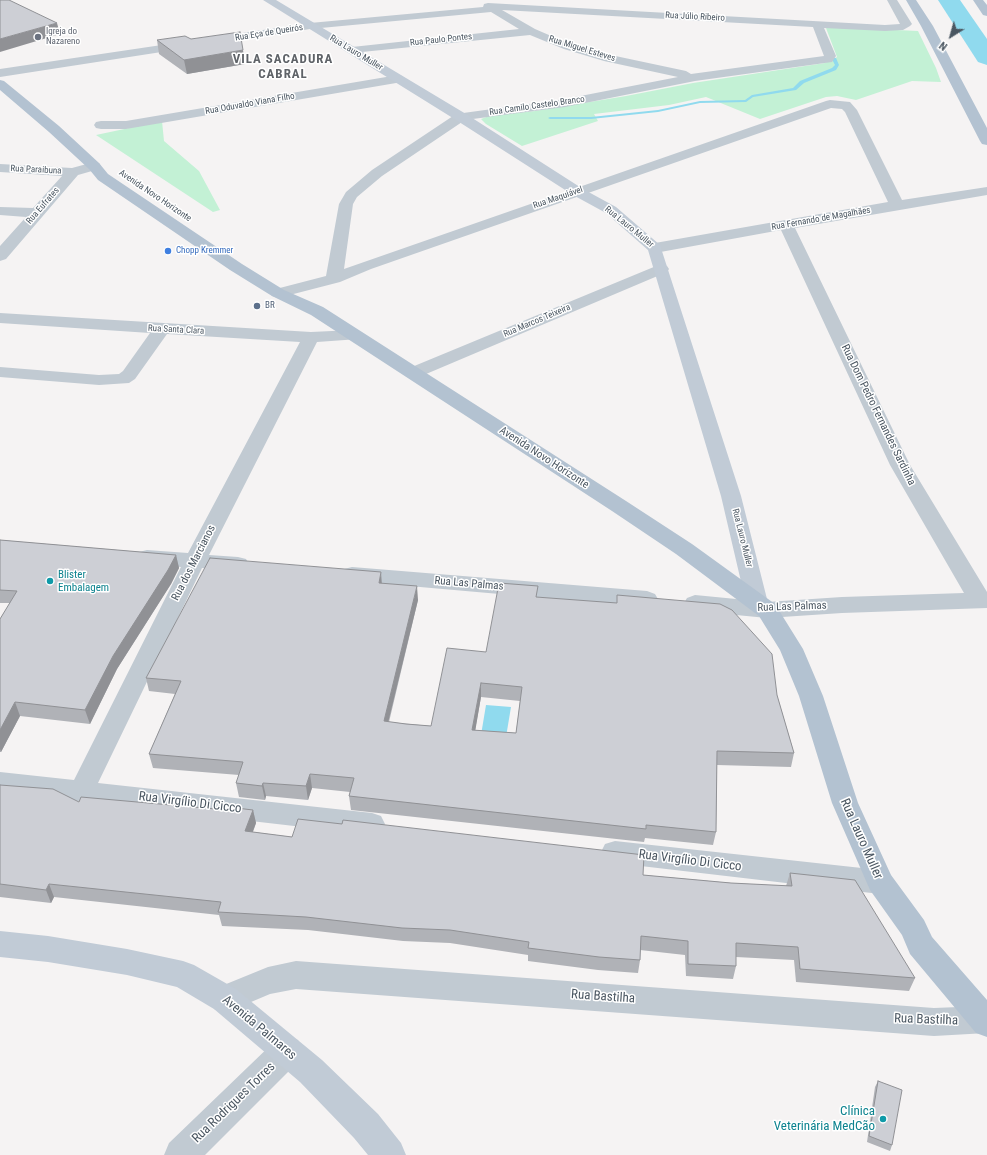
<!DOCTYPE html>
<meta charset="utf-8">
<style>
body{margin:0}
#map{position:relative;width:987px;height:1155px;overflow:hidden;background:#f5f3f3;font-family:"Roboto Condensed",sans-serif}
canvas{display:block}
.north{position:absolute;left:931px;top:16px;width:40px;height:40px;-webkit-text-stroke:3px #fff;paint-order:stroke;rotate:217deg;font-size:11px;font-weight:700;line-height:16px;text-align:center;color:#4a5661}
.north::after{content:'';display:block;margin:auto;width:14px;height:18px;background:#4a5661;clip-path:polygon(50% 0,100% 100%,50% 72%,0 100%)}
</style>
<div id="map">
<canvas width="987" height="1155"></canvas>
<div class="north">N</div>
</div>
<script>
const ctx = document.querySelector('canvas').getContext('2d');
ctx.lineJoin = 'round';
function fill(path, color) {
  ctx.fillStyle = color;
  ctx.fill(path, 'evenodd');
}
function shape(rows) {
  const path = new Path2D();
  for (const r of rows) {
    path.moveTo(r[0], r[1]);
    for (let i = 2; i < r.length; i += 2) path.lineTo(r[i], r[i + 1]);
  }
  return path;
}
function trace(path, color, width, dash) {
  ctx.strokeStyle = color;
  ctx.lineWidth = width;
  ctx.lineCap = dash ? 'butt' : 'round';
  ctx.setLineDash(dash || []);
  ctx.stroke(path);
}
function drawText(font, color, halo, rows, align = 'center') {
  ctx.font = font + ' "Roboto Condensed",sans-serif';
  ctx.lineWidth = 3;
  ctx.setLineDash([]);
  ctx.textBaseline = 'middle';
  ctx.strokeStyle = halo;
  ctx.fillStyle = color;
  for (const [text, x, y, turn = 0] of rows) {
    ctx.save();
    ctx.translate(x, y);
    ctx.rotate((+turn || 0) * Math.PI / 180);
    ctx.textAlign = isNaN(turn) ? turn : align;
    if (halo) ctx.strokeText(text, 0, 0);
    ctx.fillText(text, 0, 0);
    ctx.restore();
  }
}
const green = shape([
 [832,27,918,31,936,68,941,82,912,81,856,100,837,96,826,97,760,119,706,97,669,105,594,114,598,121,522,146,486,124,481,119,489,116,535,111,626,96,693,83,825,63,837,57,826,28],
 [162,121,164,141,199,171,220,210,213,212,96,135]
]);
const water = shape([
 [486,705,511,707,505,743,480,741]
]);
const stream = shape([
 [834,58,836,58,839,65,836,70,804,83,796,90,753,97,746,102,700,103,658,112,591,119,550,119,548,118,550,117,591,117,658,110,700,101,745,100,752,95,793,88,800,81,832,68,835,65,832,59,834,58]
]);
const river = shape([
 [938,0,960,0,987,39,987,65,978,62,938,0]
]);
const street = shape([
 [887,0,897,0,912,24,910,26,903,30,885,31,824,28,836,56,832,62,695,81,565,107,465,120,382,176,357,197,353,204,344,269,826,101,830,100,850,102,857,110,902,200,987,187,987,195,795,228,910,465,987,592,987,608,842,613,767,618,695,611,687,608,684,603,687,598,695,595,767,602,842,597,964,593,890,465,781,230,655,253,650,251,647,248,650,245,655,243,888,202,845,112,842,109,831,108,371,269,340,282,278,298,272,296,270,293,272,290,326,276,339,204,346,192,372,170,456,114,565,99,678,77,604,61,564,49,530,35,352,53,348,52,346,50,348,48,352,47,519,29,491,12,310,29,0,77,0,69,310,23,483,7,484,4,488,3,885,25,900,24,887,0],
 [502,10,813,27,824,56,691,74,686,71,606,54,572,45,535,29,502,10],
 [398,75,402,76,404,79,402,82,126,129,101,129,96,128,94,125,96,122,101,121,126,121,398,75],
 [94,162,99,163,101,166,99,169,78,175,6,259,0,261,0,246,26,217,0,215,0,207,33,208,62,176,0,172,0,164,72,168,94,162],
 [661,264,667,266,669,269,667,272,419,377,413,378,407,377,404,373,407,369,661,264],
 [0,313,311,332,353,330,359,331,362,335,359,339,317,342,209,555,238,557,246,559,249,564,246,569,238,571,202,568,98,783,372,813,381,816,385,824,381,832,372,835,0,792,0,772,74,780,181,567,147,564,139,562,136,557,139,552,147,550,188,553,300,342,167,334,135,379,129,383,99,385,0,377,0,367,99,375,119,374,123,371,150,333,0,323,0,313],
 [352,567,647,591,655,594,658,599,655,604,647,607,352,581,344,579,341,574,344,569,352,567],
 [615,841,880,870,890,874,894,882,890,890,880,894,615,863,605,860,601,852,605,844,615,841],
 [296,961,934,1008,984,1006,987,1007,987,1033,934,1036,296,989,270,994,225,1013,214,1009,210,999,214,989,268,967,296,961],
 [287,1036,298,1040,303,1051,298,1062,205,1155,164,1155,169,1143,276,1040,287,1036]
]);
const secondary = shape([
 [263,0,276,0,466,114,583,189,616,207,660,245,741,496,768,603,765,608,757,611,749,608,746,603,721,496,648,250,606,213,573,195,456,120,263,0],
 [0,931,48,936,127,949,183,961,194,965,236,989,322,1060,378,1114,401,1143,406,1155,368,1155,354,1138,300,1082,214,1009,177,987,127,975,48,962,0,957,0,931]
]);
const primary = shape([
 [906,0,916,0,933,26,987,128,987,145,982,144,980,141,921,26,906,0],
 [973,0,983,0,987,5,987,16,983,15,973,0],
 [0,80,4,81,59,126,99,163,108,174,242,264,284,290,323,307,626,501,692,544,775,604,803,649,823,696,858,803,891,875,924,920,932,937,987,1000,987,1037,976,1033,910,954,902,935,870,890,832,803,799,696,780,650,759,616,676,554,612,511,311,315,272,296,230,270,98,180,89,169,49,132,0,90,0,80]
]);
const wall = shape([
 [191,39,245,64,187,74,159,54,157,40],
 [0,540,176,555,179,568,171,584,117,669,90,724,20,716,1,752,0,752,0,619,10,603,0,603],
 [382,583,418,600,389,722,431,726,486,652,538,597,777,695,794,753,791,767,717,765,716,832,713,845,645,838,644,842,351,810,349,796,350,792,312,788,308,800,266,796,265,800,239,797,236,783,239,775,153,768,149,754,175,694,149,691,146,678],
 [481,697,520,701,516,733,475,730],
 [0,785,79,802,227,810,253,810,256,823,253,832,292,837,643,875,731,883,786,886,790,873,915,978,909,991,796,982,794,960,736,957,736,966,733,979,686,976,685,955,640,950,640,960,638,973,598,970,528,961,528,955,450,943,403,941,308,930,222,926,219,915,54,897,51,903,0,897],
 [878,1081,892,1145,890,1151,867,1142,875,1087]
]);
const shadedWall = shape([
 [57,23,60,34,0,52,0,39],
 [243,50,245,64,187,74,184,60],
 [176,555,179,568,171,584,117,669,90,724,85,710,113,656],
 [381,572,382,586,379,583],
 [417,586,418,600,385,735,384,721],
 [481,683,481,697,473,744,472,730],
 [15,702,20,716,1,752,0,749,0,730],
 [310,774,312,788,308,800,306,786],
 [263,783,266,796,265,800,262,786],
 [253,810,256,823,248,844,245,831],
 [49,884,54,897,51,903,46,890]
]);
const building = shape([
 [0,0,9,0,57,23,0,39,0,0],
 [240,32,243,50,184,60,157,40,185,36,191,39,240,32],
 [0,540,176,555,168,570,113,656,85,710,15,702,0,730,0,619,17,591,0,590,0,540],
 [210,558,381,572,379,583,417,586,384,721,406,724,431,726,447,648,486,652,499,583,538,586,536,597,617,603,617,595,720,604,732,610,772,654,777,695,794,753,717,751,716,832,646,825,646,829,349,796,354,778,310,774,306,786,263,783,262,786,236,783,243,762,149,754,181,681,146,678,210,558],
 [481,683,522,687,516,733,472,730,481,683],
 [0,785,53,789,79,802,81,797,227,810,228,807,253,810,245,831,292,837,298,819,342,824,343,820,644,855,643,875,731,883,792,886,790,873,855,880,915,978,800,969,798,947,736,943,736,966,688,964,688,941,641,936,640,960,599,957,528,948,529,942,450,930,402,928,306,917,218,912,221,902,49,884,46,890,0,884,0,785],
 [878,1081,902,1090,892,1145,869,1136,878,1081]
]);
const markers = [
 [38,37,4,"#6b7280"],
 [168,251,4,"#3f7fe0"],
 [257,306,4,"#5c6f8a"],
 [50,581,4,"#0f9aa8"],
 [883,1119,4,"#0f9aa8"]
];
const farStreetnames = [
 ["Rua Júlio Ribeiro",695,17,3],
 ["Rua Eça de Queirós",269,33,-9],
 ["Rua Paulo Pontes",441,40,-6],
 ["Rua Miguel Esteves",582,49,17],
 ["Rua Lauro Muller",356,53,31],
 ["Rua Oduvaldo Viana Filho",250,104,-10],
 ["Rua Camilo Castelo Branco",537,106,-8],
 ["Rua Paraibuna",36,170,3],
 ["Avenida Novo Horizonte",155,196,34],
 ["Rua Maquiável",558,198,-19],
 ["Rua Eufrates",43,206,-49],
 ["Rua Fernando de Magalhães",821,219,-10],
 ["Rua Lauro Muller",629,227,39],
 ["Rua Marcos Teixeira",537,321,-23],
 ["Rua Santa Clara",176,330,3],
 ["Rua Lauro Muller",742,538,76]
];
const farWorshipnames = [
 ["Igreja do",46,32],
 ["Nazareno",46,42]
];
const farShopnames = [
 ["Chopp Kremmer",176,251]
];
const farServicenames = [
 ["BR",265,306]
];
const streetNames = [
 ["Rua Dom Pedro Fernandes Sardinha",878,415,64],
 ["Avenida Novo Horizonte",544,458,33],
 ["Rua dos Marcianos",194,563,-63],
 ["Rua Las Palmas",469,584,5],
 ["Rua Las Palmas",792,607,-2]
];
const cultureNames = [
 ["Blister",58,575],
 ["Embalagem",58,588]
];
const farDistrictnames = [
 ["VILA SACADURA",283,60],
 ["CABRAL",283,75]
];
const nearStreetnames = [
 ["Rua Virgílio Di Cicco",190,803,7],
 ["Rua Lauro Muller",861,839,66],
 ["Rua Virgílio Di Cicco",690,861,7],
 ["Rua Bastilha",603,997,4],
 ["Rua Bastilha",926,1020,2],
 ["Avenida Palmares",259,1028,40],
 ["Rua Rodrigues Torres",234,1103,-44]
];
const nearCulturenames = [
 ["Clínica",875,1112],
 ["Veterinária MedCão",875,1127]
];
fill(green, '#c3f1d5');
fill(water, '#90daee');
fill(stream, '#90daee');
fill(river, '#90daee');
fill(street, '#c1cad2');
fill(secondary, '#c1cbd6');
fill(primary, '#b3c2d1');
fill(wall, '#b0b2b7');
fill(shadedWall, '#909195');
fill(building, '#cdcfd5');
trace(building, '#909195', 1);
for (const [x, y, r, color] of markers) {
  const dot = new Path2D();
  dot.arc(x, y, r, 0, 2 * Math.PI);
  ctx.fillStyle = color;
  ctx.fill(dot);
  trace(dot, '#fff', 1.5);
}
drawText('9px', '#4a5661', '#fff', farStreetnames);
drawText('9px', '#5b616d', '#fff', farWorshipnames, 'left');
drawText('9px', '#366cbe', '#fff', farShopnames, 'left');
drawText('9px', '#4e5e75', '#fff', farServicenames, 'left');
drawText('11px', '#4a5661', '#fff', streetNames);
drawText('11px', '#0d838f', '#fff', cultureNames, 'left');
ctx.letterSpacing = '1px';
drawText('bold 13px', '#5f6368', '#fff', farDistrictnames);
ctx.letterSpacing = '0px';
drawText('13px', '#4a5661', '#fff', nearStreetnames);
drawText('13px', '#0d838f', '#fff', nearCulturenames, 'right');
</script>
